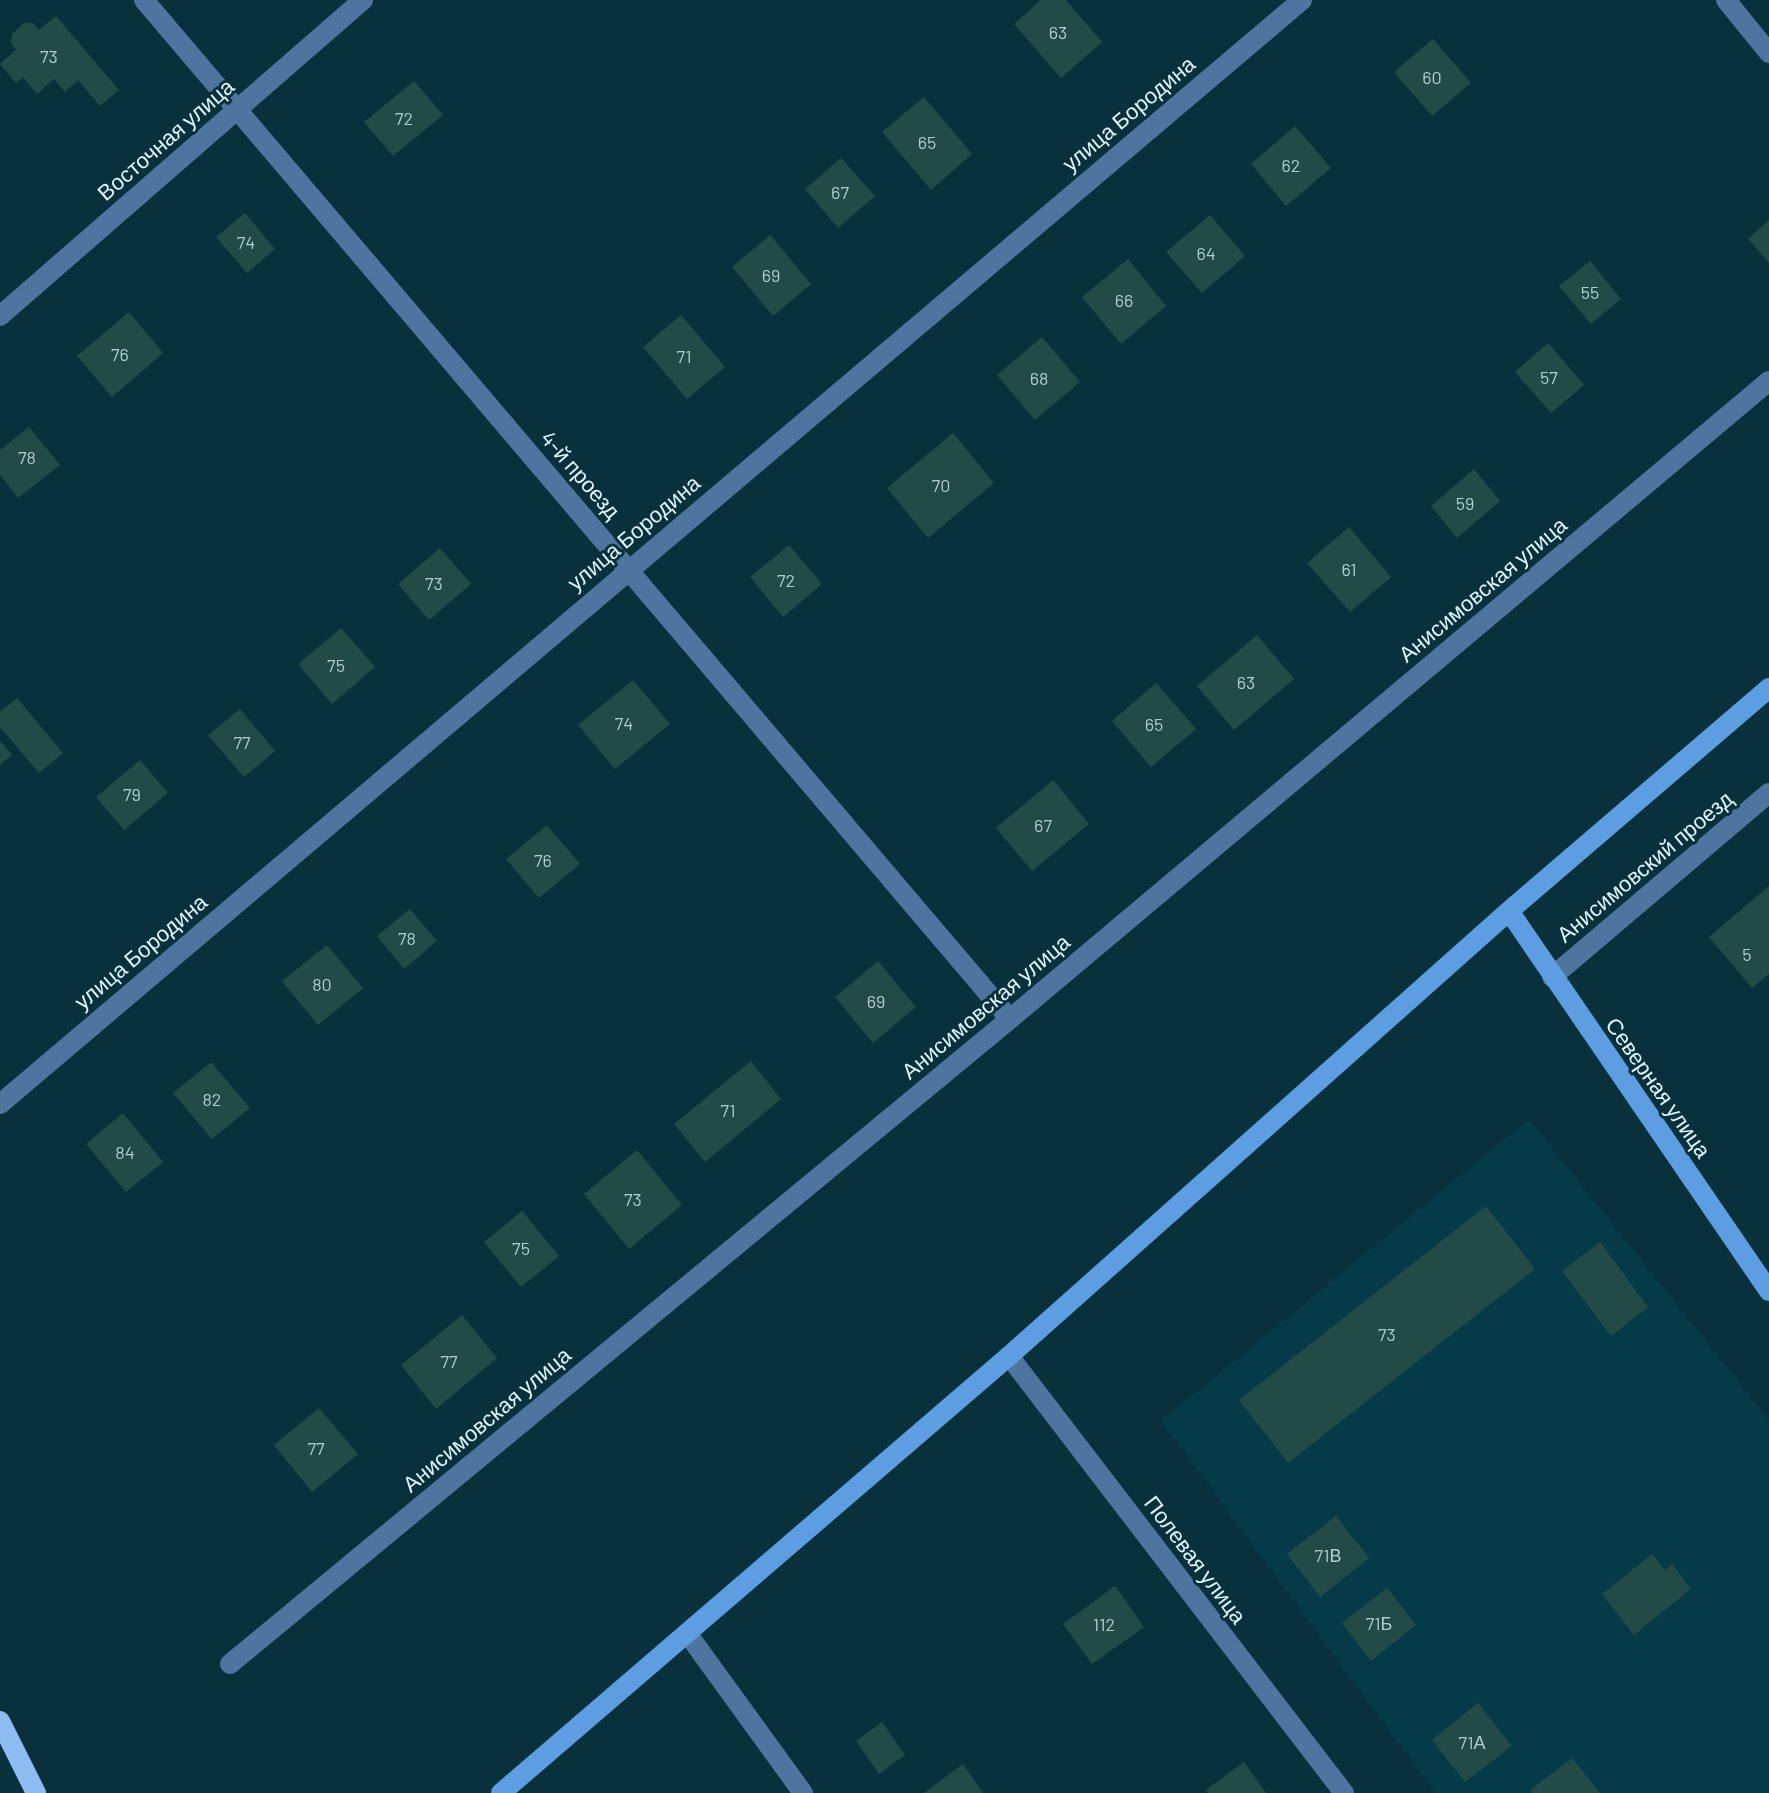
<!DOCTYPE html>
<meta charset="utf-8">
<style>
body{margin:0}
canvas{display:block;background:#09313c}
</style>
<canvas width="1769" height="1793"></canvas>
<script>
const ctx = document.querySelector('canvas').getContext('2d');
ctx.lineJoin = 'round';
function fill(path, color) {
  ctx.fillStyle = color;
  ctx.fill(path, 'evenodd');
}
function shape(rows) {
  const path = new Path2D();
  for (const r of rows) {
    path.moveTo(r[0], r[1]);
    for (let i = 2; i < r.length; i += 2) path.lineTo(r[i], r[i + 1]);
  }
  return path;
}
function trace(path, color, width, dash) {
  ctx.strokeStyle = color;
  ctx.lineWidth = width;
  ctx.lineCap = dash ? 'butt' : 'round';
  ctx.setLineDash(dash || []);
  ctx.stroke(path);
}
function drawText(font, color, halo, rows, align = 'center') {
  ctx.font = font + ' Barlow,sans-serif';
  ctx.lineWidth = 6;
  ctx.setLineDash([]);
  ctx.textBaseline = 'middle';
  ctx.strokeStyle = halo;
  ctx.fillStyle = color;
  for (const [text, x, y, turn = 0] of rows) {
    ctx.save();
    ctx.translate(x, y);
    ctx.rotate((+turn || 0) * Math.PI / 180);
    ctx.textAlign = isNaN(turn) ? turn : align;
    if (halo) ctx.strokeText(text, 0, 0);
    ctx.fillText(text, 0, 0);
    ctx.restore();
  }
}
const built = shape([
 [1529,1119,1769,1420,1769,1793,1435,1793,1161,1421]
]);
const building = shape([
 [1041,0,1066,0,1102,42,1061,78,1014,24],
 [56,16,119,90,100,106,78,80,65,92,54,79,37,94,23,77,16,83,0,64,16,50,11,43,12,34,24,23,33,23,39,30],
 [1433,39,1471,83,1432,116,1394,72],
 [414,81,443,115,393,156,364,122],
 [924,97,972,154,931,190,882,132],
 [1295,126,1331,168,1286,206,1251,164],
 [841,158,875,196,838,228,805,189],
 [245,213,275,249,247,273,216,237],
 [1210,215,1245,256,1202,293,1166,252],
 [1769,220,1769,263,1748,239],
 [770,235,811,284,773,316,732,267],
 [1128,259,1166,306,1121,344,1082,297],
 [1590,261,1621,299,1591,324,1559,286],
 [129,312,163,353,112,397,77,356],
 [681,315,725,367,687,399,643,347],
 [1042,337,1080,382,1035,420,997,375],
 [1548,343,1584,385,1551,413,1515,372],
 [29,427,60,465,18,498,0,475,0,450],
 [953,433,994,483,928,538,887,488],
 [1474,469,1500,501,1457,538,1431,506],
 [1349,527,1391,577,1350,612,1307,563],
 [789,545,822,584,783,617,750,577],
 [440,548,471,584,429,620,398,584],
 [341,628,375,667,332,704,298,664],
 [1257,635,1294,679,1234,730,1197,686],
 [633,680,670,724,615,769,578,725],
 [1156,683,1196,729,1151,767,1112,721],
 [17,698,63,753,39,773,0,727,0,712],
 [240,709,275,751,244,777,208,735],
 [0,741,12,755,0,765],
 [140,760,168,793,124,830,96,797],
 [1053,780,1089,824,1032,871,996,828],
 [547,825,580,864,539,898,506,859],
 [1769,886,1769,974,1752,988,1709,937],
 [410,909,437,941,404,969,377,936],
 [327,945,363,988,318,1025,282,981],
 [878,961,916,1007,873,1043,835,997],
 [751,1061,781,1099,705,1162,674,1124],
 [211,1062,250,1108,212,1139,173,1093],
 [123,1113,163,1162,126,1192,86,1144],
 [637,1150,682,1205,629,1249,584,1194],
 [1486,1206,1535,1269,1288,1463,1239,1400],
 [522,1211,559,1256,521,1287,484,1242],
 [1600,1242,1648,1307,1611,1336,1562,1271],
 [462,1315,497,1358,436,1409,401,1365],
 [319,1408,358,1454,312,1492,274,1445],
 [1336,1516,1369,1558,1320,1597,1287,1554],
 [1652,1554,1665,1570,1672,1564,1691,1589,1634,1635,1602,1594],
 [1115,1586,1144,1627,1092,1664,1063,1624],
 [1387,1588,1416,1625,1371,1661,1342,1623],
 [1478,1703,1512,1746,1465,1782,1432,1740],
 [882,1722,905,1755,879,1774,856,1741],
 [1572,1758,1600,1793,1532,1793,1530,1790],
 [1244,1762,1266,1793,1208,1793,1206,1790],
 [963,1764,983,1793,924,1793]
]);
const street = shape([
 [144,0,1010,1019],
 [1726,0,1769,53],
 [0,316,363,0],
 [1552,977,1769,793],
 [0,1104,1302,0],
 [1009,1356,1344,1793],
 [687,1633,803,1793],
 [230,1664,1010,1019,1769,381]
]);
const secondary = shape([
 [1509,911,1769,1291],
 [501,1793,1009,1356,1509,911,1769,688]
]);
const primary = shape([
 [0,1721,36,1793]
]);
const numberNames = [
 ["63",1058,33],
 ["73",49,57],
 ["60",1432,78],
 ["72",404,119],
 ["65",927,143],
 ["62",1291,166],
 ["67",840,193],
 ["74",246,243],
 ["64",1206,254],
 ["69",771,276],
 ["55",1590,293],
 ["66",1124,301],
 ["76",120,355],
 ["71",684,357],
 ["57",1549,378],
 ["68",1039,379],
 ["78",27,458],
 ["70",941,486],
 ["59",1465,504],
 ["61",1349,570],
 ["72",786,581],
 ["73",434,584],
 ["75",336,666],
 ["63",1246,683],
 ["74",624,724],
 ["65",1154,725],
 ["77",242,743],
 ["79",132,795],
 ["67",1043,826],
 ["76",543,861],
 ["78",407,939],
 ["5",1747,955],
 ["80",322,985],
 ["69",876,1002],
 ["82",212,1100],
 ["71",728,1111],
 ["84",125,1153],
 ["73",633,1200],
 ["75",521,1249],
 ["73",1387,1335],
 ["77",449,1362],
 ["77",316,1449],
 ["71В",1328,1556],
 ["71Б",1379,1624],
 ["112",1104,1625],
 ["71А",1472,1743]
];
const streetNames = [
 ["улица Бородина",1129,114,-40],
 ["Восточная улица",166,140,-41],
 ["4-й проезд",580,475,49],
 ["улица Бородина",634,533,-40],
 ["Анисимовская улица",1483,590,-40],
 ["Анисимовский проезд",1645,867,-40],
 ["улица Бородина",141,952,-40],
 ["Анисимовская улица",986,1007,-40],
 ["Северная улица",1658,1088,55],
 ["Анисимовская улица",487,1420,-40],
 ["Полевая улица",1195,1560,53]
];
fill(built, '#053b49');
fill(building, '#224b48');
trace(street, '#4d75a0', 20);
trace(secondary, '#5d9de2', 20);
trace(primary, '#8cbcf1', 20);
drawText('18px', '#b1cbcf', null, numberNames);
drawText('22px', '#e1f6fc', '#09313c', streetNames);
</script>
